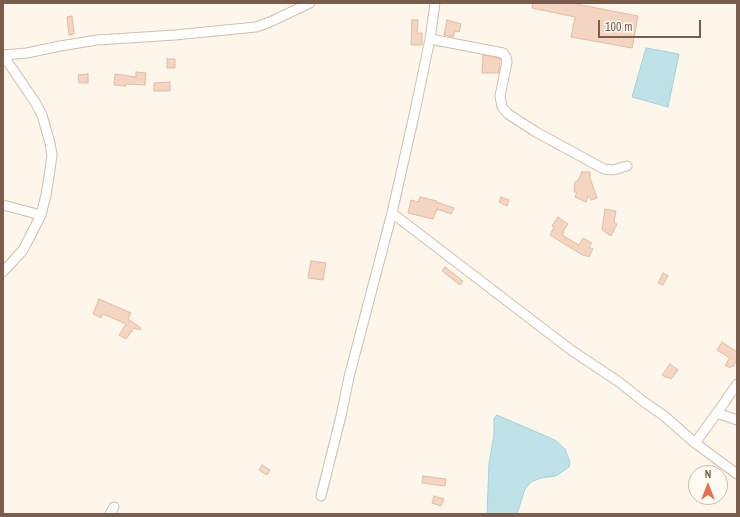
<!DOCTYPE html>
<style>
body{margin:0}
#map{position:relative;width:740px;height:517px;overflow:hidden;background:#fdf6eb;font-family:"Archivo Narrow",sans-serif}
canvas{display:block}
.frame{position:absolute;inset:0;border:4px solid #7a5c4c;pointer-events:none}
.north{position:absolute;left:688px;top:465px;width:40px;height:40px;box-sizing:border-box;background:#fffaf2;border:1px solid #cabbb0;border-radius:50%;rotate:0deg;font-size:11px;font-weight:700;line-height:16px;text-align:center;color:#7a5c4c}
.north::after{content:'';display:block;margin:auto;width:14px;height:18px;background:#e86f4e;clip-path:polygon(50% 0,100% 100%,50% 72%,0 100%)}
.scale{position:absolute;left:598px;top:20px;width:103px;height:18px;box-sizing:border-box;border:2px solid #7a5c4c;border-top:0;padding-left:5px;font-size:12px;line-height:14px;white-space:nowrap;color:#7a5c4c;-webkit-text-stroke:3px #fffaf2;paint-order:stroke}
</style>
<div id="map">
<canvas width="740" height="517"></canvas>
<div class="frame"></div>
<div class="north">N</div>
<div class="scale">100 m</div>
</div>
<script>
const ctx = document.querySelector('canvas').getContext('2d');
ctx.lineJoin = 'round';
function fill(path, color) {
  ctx.fillStyle = color;
  ctx.fill(path, 'evenodd');
}
function shape(rows) {
  const path = new Path2D();
  for (const r of rows) {
    path.moveTo(r[0], r[1]);
    for (let i = 2; i < r.length; i += 2) path.lineTo(r[i], r[i + 1]);
  }
  return path;
}
function trace(path, color, width, dash) {
  ctx.strokeStyle = color;
  ctx.lineWidth = width;
  ctx.lineCap = dash ? 'butt' : 'round';
  ctx.setLineDash(dash || []);
  ctx.stroke(path);
}
const water = shape([
 [646,48,679,54,668,107,632,97,646,48],
 [497,415,555,440,565,449,570,462,569,467,556,476,541,478,531,482,525,489,517,514,487,514,489,464,494,434,494,418,497,415]
]);
const building = shape([
 [533,3,571,3,638,16,632,48,571,37,575,17,532,8,533,3],
 [72,16,74,34,69,35,67,17,72,16],
 [412,20,418,20,417,33,422,33,422,45,411,45,412,20],
 [447,20,461,24,459,32,455,31,453,37,444,35,447,20],
 [483,55,500,58,499,73,482,73,483,55],
 [167,59,175,59,175,68,167,68,167,59],
 [136,72,146,73,145,85,126,84,126,86,114,85,115,74,136,77,136,72],
 [88,74,88,83,79,83,78,75,88,74],
 [170,82,170,91,154,91,154,83,170,82],
 [582,172,590,172,590,178,597,198,591,200,588,196,586,202,575,197,577,192,574,192,575,182,578,181,582,172],
 [420,197,437,201,436,202,454,208,451,214,437,209,433,219,408,213,411,200,418,202,420,197],
 [501,197,509,200,507,206,499,202,501,197],
 [605,209,616,211,614,222,617,224,611,236,602,230,605,209],
 [558,217,568,224,563,231,564,232,562,235,579,245,583,238,592,243,589,247,593,249,589,257,585,255,584,256,550,235,554,227,552,226,558,217],
 [311,261,326,263,323,280,308,278,311,261],
 [445,267,463,281,460,285,442,271,445,267],
 [663,273,668,276,663,285,658,283,663,273],
 [99,299,131,313,128,319,141,328,140,330,134,328,126,339,119,335,126,324,103,314,101,318,93,314,99,299],
 [722,342,737,352,737,360,733,367,732,366,730,368,725,365,730,358,717,350,722,342],
 [670,364,678,370,671,379,668,377,667,378,662,375,670,364],
 [262,465,270,470,267,475,259,470,262,465],
 [423,476,446,479,445,486,422,483,423,476],
 [434,496,444,499,441,506,432,503,434,496]
]);
const minor = shape([
 [430,39,503,53,506,57,507,62,500,96,502,107,508,114,536,132,604,169,613,170,627,166],
 [3,55,27,53,60,46,97,40,175,35,256,27,270,22,310,3],
 [3,55,35,102,42,115,50,143,52,155,49,177,46,195,41,215,23,250,3,272],
 [3,205,41,215],
 [392,213,571,350,619,382,644,402,663,415,695,443,737,474],
 [717,413,737,420],
 [695,443,717,413,737,384],
 [321,496,341,416,349,377,392,213,415,111,430,39,435,3],
 [110,514,114,507]
]);
fill(water, '#bee2e8');
trace(water, '#a3d2da', 1);
fill(building, '#f3d5c1');
trace(building, '#e6bba1', 1);
trace(minor, '#d1beaf', 11);
trace(minor, '#fff', 9);
</script>
